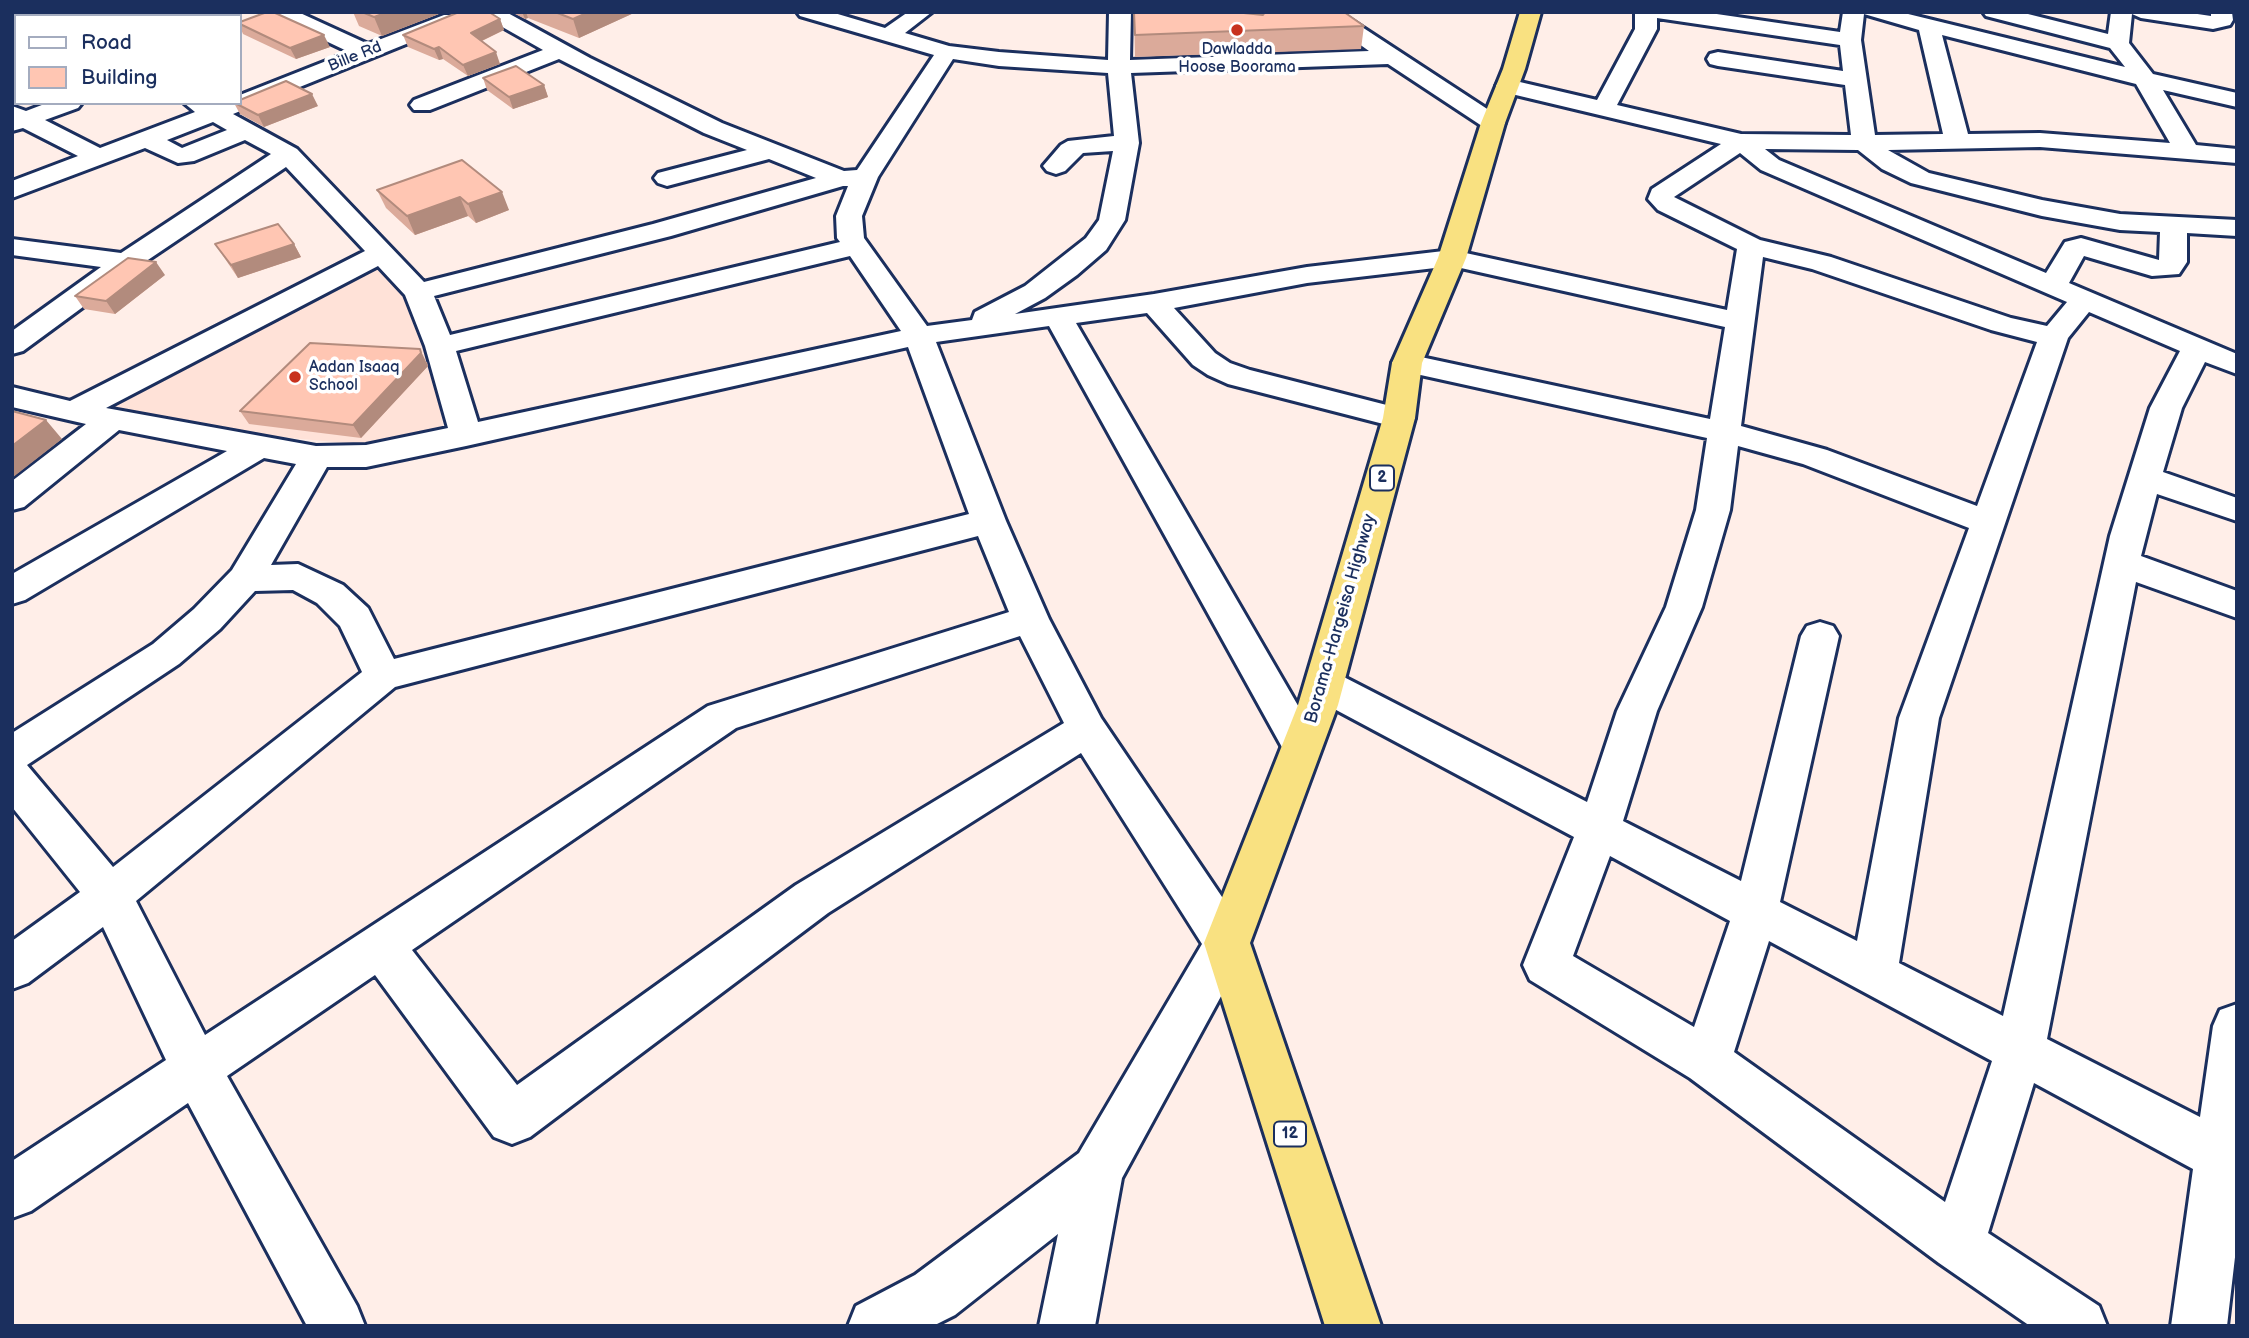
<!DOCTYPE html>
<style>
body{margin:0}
#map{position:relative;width:2249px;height:1338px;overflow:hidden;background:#ffeee8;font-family:"Balsamiq Sans",sans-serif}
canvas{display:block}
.frame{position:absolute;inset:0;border:14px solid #1b2f5e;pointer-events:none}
.legend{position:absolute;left:14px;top:14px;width:228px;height:91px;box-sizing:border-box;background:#fff;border:2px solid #a4acbf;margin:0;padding:9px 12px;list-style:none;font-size:21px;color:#1b2f5e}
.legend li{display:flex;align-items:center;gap:14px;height:35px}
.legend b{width:35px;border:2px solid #a4acbf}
</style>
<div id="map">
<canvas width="2249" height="1338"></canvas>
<div class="frame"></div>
<ul class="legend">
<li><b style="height:9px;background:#fff"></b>Road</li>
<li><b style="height:19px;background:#ffc6b3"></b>Building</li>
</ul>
</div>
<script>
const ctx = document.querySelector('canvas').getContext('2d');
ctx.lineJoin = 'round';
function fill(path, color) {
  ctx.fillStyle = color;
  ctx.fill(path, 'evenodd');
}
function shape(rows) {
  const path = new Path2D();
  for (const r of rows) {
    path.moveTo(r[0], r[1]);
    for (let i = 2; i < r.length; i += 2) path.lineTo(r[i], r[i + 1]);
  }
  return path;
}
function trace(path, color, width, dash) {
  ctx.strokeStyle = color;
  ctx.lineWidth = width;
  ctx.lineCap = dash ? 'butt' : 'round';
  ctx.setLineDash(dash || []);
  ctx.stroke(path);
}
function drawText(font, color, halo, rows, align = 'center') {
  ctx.font = font + ' "Balsamiq Sans",sans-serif';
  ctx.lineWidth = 7;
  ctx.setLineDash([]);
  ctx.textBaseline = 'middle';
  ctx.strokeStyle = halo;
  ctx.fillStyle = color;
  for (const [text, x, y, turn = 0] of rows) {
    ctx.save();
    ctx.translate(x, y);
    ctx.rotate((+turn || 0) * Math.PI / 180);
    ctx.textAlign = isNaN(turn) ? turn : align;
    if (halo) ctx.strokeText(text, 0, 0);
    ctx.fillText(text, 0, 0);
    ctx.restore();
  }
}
const built = shape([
 [374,262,407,296,431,350,444,432,356,444,258,435,104,405]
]);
const minor = shape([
 [12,12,24,12,26,16,16,16,16,22,12,21,12,12],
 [134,12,162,12,160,16,132,16,134,12],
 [270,12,298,12,368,44,444,15,458,15,462,19,458,23,233,114,297,149,424,282,653,224,816,178,769,159,667,186,658,183,654,178,658,173,747,150,704,133,559,59,430,110,414,110,410,105,414,100,543,50,483,16,480,12,506,12,590,58,722,123,844,171,857,170,934,55,800,16,797,12,831,12,885,28,908,12,932,12,905,33,949,46,999,52,1108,60,1109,12,1131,12,1130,60,1369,51,1314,12,1339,12,1501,118,1505,123,1501,128,1493,130,1485,128,1388,64,1131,73,1139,143,1125,220,1106,250,1077,275,1045,298,1015,314,1154,294,1307,267,1452,250,1727,310,1737,249,1658,210,1648,199,1652,189,1721,144,1499,91,1496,86,1499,81,1507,79,1597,100,1635,29,1635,12,1703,12,1840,32,1843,12,1900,12,2125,67,2110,48,1986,16,1983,12,2020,12,2108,34,2111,12,2184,12,2211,16,2211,12,2232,12,2233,20,2230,25,2213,29,2141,18,2132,14,2129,43,2153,74,2237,93,2237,107,2163,90,2196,145,2237,149,2237,163,2040,147,1888,150,1929,173,2042,200,2120,214,2237,220,2237,236,2187,233,2187,262,2179,274,2152,276,2084,256,2069,283,2237,354,2237,374,2205,362,2182,408,2163,472,2237,498,2237,521,2157,494,2141,556,2237,591,2237,618,2136,582,2047,1039,2200,1117,2213,1026,2220,1010,2237,1004,2237,1240,2227,1326,2171,1326,2193,1169,2034,1083,1988,1233,2099,1306,2107,1326,2030,1326,1939,1263,1690,1078,1530,980,1523,965,1574,837,1310,696,1305,685,1310,674,1324,670,1338,674,1587,802,1617,711,1666,607,1696,510,1707,438,1407,372,1396,369,1392,363,1396,357,1407,354,1710,419,1725,327,1452,266,1307,283,1174,308,1215,353,1230,363,1250,370,1410,411,1415,418,1410,425,1399,428,1228,384,1208,375,1193,365,1147,313,1076,323,1322,747,1316,758,1302,763,1288,758,1049,326,936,342,1006,521,1049,619,1101,718,1243,928,1250,943,1122,1178,1095,1326,1039,1326,1058,1234,955,1315,933,1326,848,1326,856,1306,915,1275,1079,1153,1202,944,1081,753,828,913,530,1137,512,1144,494,1137,375,975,227,1076,357,1306,365,1326,307,1326,188,1103,31,1211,12,1218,12,1161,166,1060,103,927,28,983,12,989,12,941,80,892,12,807,12,733,153,644,194,609,232,570,296,464,264,458,25,600,12,604,12,574,227,451,119,430,24,507,12,510,12,481,86,424,12,407,12,387,70,401,365,251,286,167,136,268,23,351,12,354,12,331,101,267,12,255,12,239,121,253,271,154,245,140,194,161,178,163,145,148,12,198,12,181,78,156,23,128,12,131,12,106,26,111,47,103,82,103,78,108,45,120,100,148,195,112,184,103,240,103,240,95,349,52,273,16,270,12],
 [1864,14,1919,30,1943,134,1875,135,1861,40,1864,14],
 [1657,18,1840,45,1843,71,1718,52,1710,54,1707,59,1710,64,1718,66,1845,85,1851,135,1741,134,1617,105,1657,29,1657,18],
 [1942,35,2136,84,2170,143,2040,133,1968,134,1942,35],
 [953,59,999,66,1108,73,1114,136,1068,141,1061,145,1043,166,1047,171,1056,174,1065,171,1083,153,1113,151,1099,220,1086,238,1025,286,975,312,972,320,927,326,864,238,862,216,878,177,953,59],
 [213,122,227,130,182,148,167,140,213,122],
 [1765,149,1858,150,1882,169,1911,183,2042,216,2120,230,2160,232,2159,260,2081,238,2065,242,2046,273,1779,160,1765,149],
 [1740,153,1761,170,2067,302,2047,326,2011,318,1831,257,1760,240,1674,197,1740,153],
 [843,186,848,186,836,216,837,238,840,242,450,335,434,296,671,236,843,186],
 [850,256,901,331,478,422,456,351,850,256],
 [1763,257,1812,269,1991,330,2037,342,1977,506,1827,450,1741,426,1763,257],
 [378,266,405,295,425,346,448,428,366,445,316,446,106,408,378,266],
 [2089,312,2180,351,2150,408,2110,536,2003,1016,1899,963,1939,718,2068,338,2089,312],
 [908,347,969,514,394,659,368,608,343,585,298,564,271,565,327,467,366,467,466,446,908,347],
 [1738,446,1803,464,1969,528,1899,718,1857,941,1780,902,1839,636,1833,626,1820,622,1807,626,1801,636,1741,881,1623,821,1657,711,1702,607,1730,510,1738,446],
 [978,536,1009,612,708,706,205,1035,136,901,395,687,978,536],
 [293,590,317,603,340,626,362,672,113,867,27,765,179,664,220,629,255,591,293,590],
 [1020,636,1064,723,796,885,517,1085,412,950,736,728,1020,636],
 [1610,856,1730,921,1694,1027,1573,956,1610,856],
 [1769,941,1992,1061,1945,1202,1734,1052,1769,941],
 [16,53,16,67,12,68,12,54,16,53]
]);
const highway = shape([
 [1520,12,1541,12,1525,69,1505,123,1466,258,1422,363,1415,418,1338,705,1250,943,1381,1326,1325,1326,1204,943,1298,705,1383,418,1392,363,1438,258,1481,123,1503,69,1520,12]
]);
const wall = shape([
 [353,12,444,12,382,36,359,26],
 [511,12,636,12,579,38,528,18,525,19],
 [1134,12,1344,12,1364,26,1361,49,1135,57],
 [500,19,504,30,482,41,500,64,468,76,443,59,439,60,408,47,403,35],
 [240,22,330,47,296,59,243,34,240,27],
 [483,78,544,85,548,97,513,109,487,90],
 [234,103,240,103,318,106,264,127,240,114],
 [462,160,509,210,476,223,468,216,415,235,386,208,377,190],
 [215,244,294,244,301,257,238,278],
 [165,275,115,314,84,309,75,296],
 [427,362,428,366,361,438,249,424,240,411]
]);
const shadedWall = shape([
 [388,12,444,12,382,36,374,17],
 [522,12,526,12,528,18,525,19],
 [589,12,636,12,579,38,573,19],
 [500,19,504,30,475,44,471,33],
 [324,35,330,47,296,59,290,48],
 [439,47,443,59,439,60,434,49],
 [496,52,500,64,468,76,463,65],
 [544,85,548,97,513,109,509,97],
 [312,94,318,106,264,127,258,115],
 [502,192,509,210,476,223,468,204],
 [460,197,468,216,415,235,407,216],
 [294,244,301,257,238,278,231,265],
 [156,262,165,275,115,314,106,301],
 [420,349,428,366,361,438,353,425],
 [46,420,62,439,12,478,12,446]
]);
const building = shape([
 [267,12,273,12,324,35,290,48,240,24,240,22,267,12],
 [362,12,388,12,374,17,362,12],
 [459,12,489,12,500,19,471,33,496,52,463,65,439,47,434,49,403,35,459,12],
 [555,12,589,12,573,19,555,12],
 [1134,12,1234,12,1263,15,1265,12,1344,12,1364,26,1135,35,1134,12],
 [516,66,544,85,509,97,483,78,516,66],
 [286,81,312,94,258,115,235,103,240,103,240,100,286,81],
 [462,160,502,192,468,204,460,197,407,216,377,190,462,160],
 [278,224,294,244,231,265,215,244,278,224],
 [128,258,156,262,106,301,75,296,128,258],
 [310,343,420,349,421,353,353,425,240,411,310,343],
 [12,411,46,420,12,446,12,411]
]);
const markers = [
 [1237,30,7,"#c8321e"],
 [295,377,7,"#c8321e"]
];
const farPoinames = [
 ["Dawladda",1237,50],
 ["Hoose Boorama",1237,68],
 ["Aadan Isaaq",309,368,"left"],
 ["School",309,386,"left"]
];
const farStreetnames = [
 ["Bille Rd",355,57,-22]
];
const shields = [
 [1382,478,24],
 [1290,1134,32]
];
const shieldNames = [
 ["2",1382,478],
 ["12",1290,1134]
];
const streetNames = [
 ["Borama-Hargeisa Highway",1341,619,-74]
];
fill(built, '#ffe2d8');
trace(minor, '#1b2f5e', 6);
trace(highway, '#1b2f5e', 6);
fill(minor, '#fff');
fill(highway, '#f9e181');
fill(wall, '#dbaa9a');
fill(shadedWall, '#b28b7d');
fill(building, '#ffc6b3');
trace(building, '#b28b7d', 2);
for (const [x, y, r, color] of markers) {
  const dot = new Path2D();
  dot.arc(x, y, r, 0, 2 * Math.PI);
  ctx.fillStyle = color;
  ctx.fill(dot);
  trace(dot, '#fff', 2.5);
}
drawText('16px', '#1b2f5e', '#fff', farPoinames);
drawText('16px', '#1b2f5e', '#fff', farStreetnames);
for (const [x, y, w] of shields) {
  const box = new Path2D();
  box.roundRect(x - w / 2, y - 12.5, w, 25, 5);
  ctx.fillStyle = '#fff';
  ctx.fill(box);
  trace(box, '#1b2f5e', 2);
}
drawText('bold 16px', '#1b2f5e', null, shieldNames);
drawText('18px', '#1b2f5e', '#fff', streetNames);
</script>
